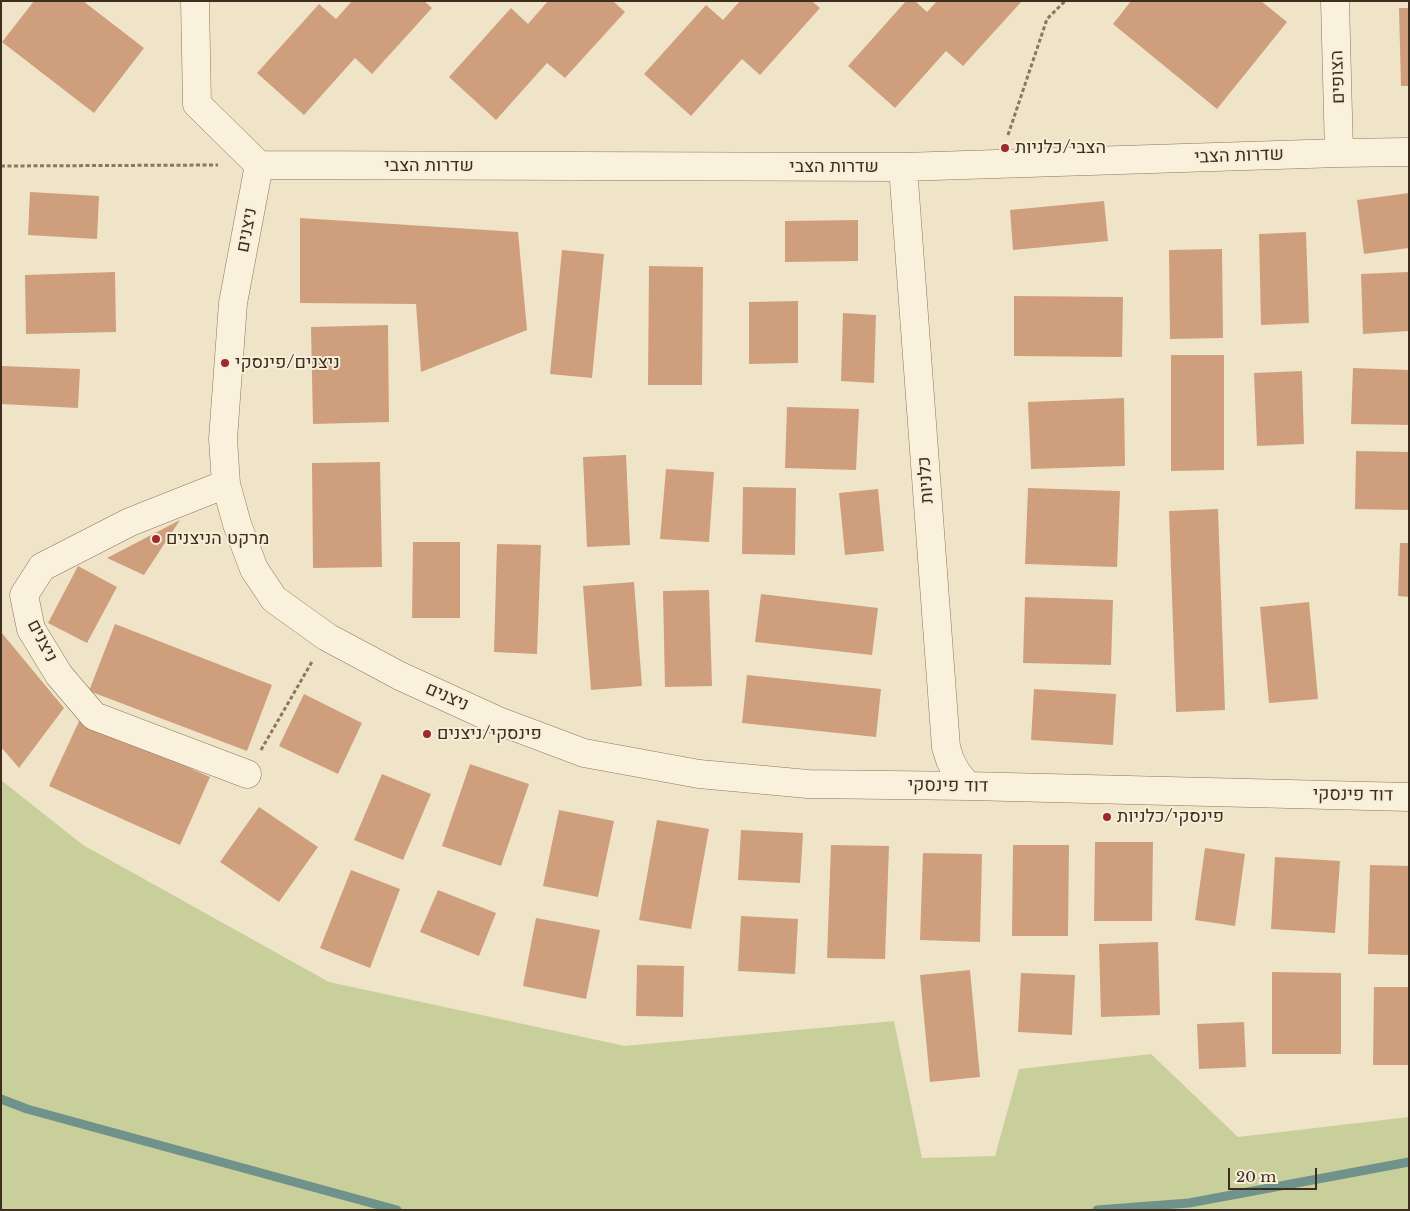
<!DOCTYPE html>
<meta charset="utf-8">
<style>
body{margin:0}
#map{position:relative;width:1410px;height:1211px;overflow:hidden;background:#f0e4c8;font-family:"Libre Baskerville",serif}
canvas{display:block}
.frame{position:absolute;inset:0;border:2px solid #3d2e20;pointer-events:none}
.scale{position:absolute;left:1228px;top:1168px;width:89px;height:22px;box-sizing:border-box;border:2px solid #3d2e20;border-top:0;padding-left:6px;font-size:15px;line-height:18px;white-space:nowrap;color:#3d2e20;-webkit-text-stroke:4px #f7eed8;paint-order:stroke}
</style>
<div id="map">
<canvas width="1410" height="1211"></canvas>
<div class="frame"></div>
<div class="scale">20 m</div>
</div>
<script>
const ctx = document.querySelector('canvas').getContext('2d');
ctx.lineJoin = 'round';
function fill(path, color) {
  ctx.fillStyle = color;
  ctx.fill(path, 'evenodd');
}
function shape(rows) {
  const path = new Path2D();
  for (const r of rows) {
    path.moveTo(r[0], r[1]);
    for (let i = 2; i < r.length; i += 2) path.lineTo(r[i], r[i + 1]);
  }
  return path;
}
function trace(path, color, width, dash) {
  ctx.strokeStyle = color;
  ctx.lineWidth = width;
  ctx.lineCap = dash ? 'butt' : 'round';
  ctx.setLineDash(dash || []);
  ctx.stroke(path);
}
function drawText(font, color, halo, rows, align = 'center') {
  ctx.font = font + ' "Libre Baskerville",Heebo,serif';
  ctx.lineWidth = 4;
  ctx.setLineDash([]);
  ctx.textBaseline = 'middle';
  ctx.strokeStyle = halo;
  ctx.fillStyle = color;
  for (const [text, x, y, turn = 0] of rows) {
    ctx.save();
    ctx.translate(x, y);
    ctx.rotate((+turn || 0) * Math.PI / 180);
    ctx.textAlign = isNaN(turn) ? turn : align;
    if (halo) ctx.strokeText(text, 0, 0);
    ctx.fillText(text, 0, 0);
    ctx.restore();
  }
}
const green = shape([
 [1,780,83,845,329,982,625,1046,894,1021,922,1158,995,1156,1019,1069,1151,1054,1238,1137,1409,1117,1409,1210,1,1210]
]);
const stream = shape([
 [1,1099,27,1109,397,1210],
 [1097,1210,1189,1203,1409,1162]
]);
const building = shape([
 [34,1,83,1,144,48,94,113,2,42],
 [352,1,424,1,432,8,372,74,355,58,304,115,257,73,319,4,336,19],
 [548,1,613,1,625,12,565,78,547,63,496,120,449,77,511,8,528,24],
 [740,1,812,1,820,8,760,75,742,59,691,116,644,74,706,5,723,20],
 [906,1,915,1,927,12,937,1,1022,1,963,66,946,51,895,108,848,66],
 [1131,1,1261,1,1287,22,1217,109,1113,24],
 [1399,8,1409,8,1409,86,1401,86],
 [30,192,99,196,97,239,28,235],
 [1409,193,1409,248,1364,254,1357,200],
 [1104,201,1108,241,1013,250,1010,210],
 [300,218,518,232,527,330,421,372,416,304,300,303],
 [858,220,858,261,785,262,785,221],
 [1306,232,1309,323,1261,325,1259,234],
 [1222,249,1223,338,1170,339,1169,250],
 [562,250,604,254,592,378,550,374],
 [649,266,703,267,702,385,648,385],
 [115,272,116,332,26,334,25,275],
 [1409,272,1409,331,1363,334,1361,274],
 [1014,296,1123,297,1122,357,1014,356],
 [798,301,798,363,749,364,749,302],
 [843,313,876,315,874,383,841,381],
 [388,325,389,422,313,424,311,327],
 [1171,355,1224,355,1224,470,1171,471],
 [1,366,80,369,78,408,1,404],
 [1353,368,1409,370,1409,425,1351,424],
 [1302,371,1304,444,1257,446,1254,373],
 [1124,398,1125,466,1031,469,1028,402],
 [787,407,859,409,856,470,785,468],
 [1356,451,1409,452,1409,510,1355,509],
 [626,455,630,545,587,547,583,457],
 [380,462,382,567,313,568,312,463],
 [666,469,714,472,709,542,660,539],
 [743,487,796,488,795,555,742,554],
 [1028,488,1120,491,1117,567,1025,564],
 [878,489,884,551,845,555,839,493],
 [1218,509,1225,710,1176,712,1169,511],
 [180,520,144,575,107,558],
 [413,542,460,542,460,618,412,618],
 [1400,543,1409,543,1409,597,1398,596],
 [497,544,541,545,537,654,494,652],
 [78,566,117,587,87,643,48,623],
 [634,582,642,686,591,690,583,586],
 [709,590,712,686,665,687,663,591],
 [761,594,878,608,872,655,755,642],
 [1025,597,1113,600,1111,665,1023,663],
 [1309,602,1318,699,1269,703,1260,607],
 [115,624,272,685,247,751,89,691],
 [1,632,64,708,19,768,1,747],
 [747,675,881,689,876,737,742,723],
 [1034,689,1116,694,1113,745,1031,740],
 [304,694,362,723,338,774,279,746],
 [80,719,210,777,180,845,49,786],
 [470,764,529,784,501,866,442,846],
 [382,774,431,794,403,860,354,840],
 [259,807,318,847,279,902,220,862],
 [559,810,614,821,598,897,543,886],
 [657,820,709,829,691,929,639,920],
 [741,830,803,833,800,883,738,880],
 [1095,842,1153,842,1152,921,1094,921],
 [831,845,889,846,885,959,827,958],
 [1013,845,1069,845,1068,936,1012,936],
 [1205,848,1245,854,1235,926,1195,920],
 [923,853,982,854,980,942,920,940],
 [1275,857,1340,861,1335,933,1271,929],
 [1370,865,1409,866,1409,955,1368,954],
 [351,870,400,889,370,968,320,948],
 [438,890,496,913,479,956,420,932],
 [741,916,798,919,795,974,738,971],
 [536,918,600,930,586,999,523,986],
 [1158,942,1160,1015,1101,1017,1099,944],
 [637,965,684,966,683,1017,636,1016],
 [970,970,980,1077,930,1082,920,975],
 [1272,972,1341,973,1341,1054,1272,1054],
 [1021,973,1075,975,1072,1035,1018,1032],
 [1374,987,1409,987,1409,1065,1373,1065],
 [1244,1022,1246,1067,1199,1069,1197,1024]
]);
const path = shape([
 [1008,135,1047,19,1065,1],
 [1,166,218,165],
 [261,750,313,660]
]);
const minor = shape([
 [195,1,197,104,259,165],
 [1335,1,1339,153],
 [259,165,233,303,223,439,226,484,237,524,254,569,274,599,327,637,400,676,496,720,584,753,699,774,808,784,968,786,1409,797],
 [259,165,903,167,1339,153,1409,152],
 [903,167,946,747,950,760,957,773,968,786],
 [226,484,130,522,42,567,24,595,31,629,59,675,94,716,247,774]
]);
const markers = [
 [1005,148,5,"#9e2a2b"],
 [225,363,5,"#9e2a2b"],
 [156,539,5,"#9e2a2b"],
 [427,734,5,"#9e2a2b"],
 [1107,817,5,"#9e2a2b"]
];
const streetNames = [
 ["הצופים",1338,77,-92],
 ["שדרות הצבי",1239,156,-2],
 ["שדרות הצבי",429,166],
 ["שדרות הצבי",834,167],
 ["ניצנים",247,230,-79],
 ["כלניות",926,480,-94],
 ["ניצנים",42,641,63],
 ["ניצנים",447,697,24],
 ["דוד פינסקי",948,786,1],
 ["דוד פינסקי",1353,795,1]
];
const poiNames = [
 ["הצבי/כלניות",1015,148],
 ["ניצנים/פינסקי",235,363],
 ["מרקט הניצנים",166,539],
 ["פינסקי/ניצנים",437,734],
 ["פינסקי/כלניות",1117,817]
];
fill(green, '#c9cf9b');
trace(stream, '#6f938a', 9);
fill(building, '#cf9f7d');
trace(minor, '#8d765c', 29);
trace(path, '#8d765c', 3, [4, 2.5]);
trace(minor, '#faf1dc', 28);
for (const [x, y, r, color] of markers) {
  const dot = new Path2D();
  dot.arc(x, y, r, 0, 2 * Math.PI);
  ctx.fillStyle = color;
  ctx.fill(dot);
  trace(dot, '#f7eed8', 2);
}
drawText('18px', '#3d2e20', '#f7eed8', streetNames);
drawText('18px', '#3d2e20', '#f7eed8', poiNames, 'left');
</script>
